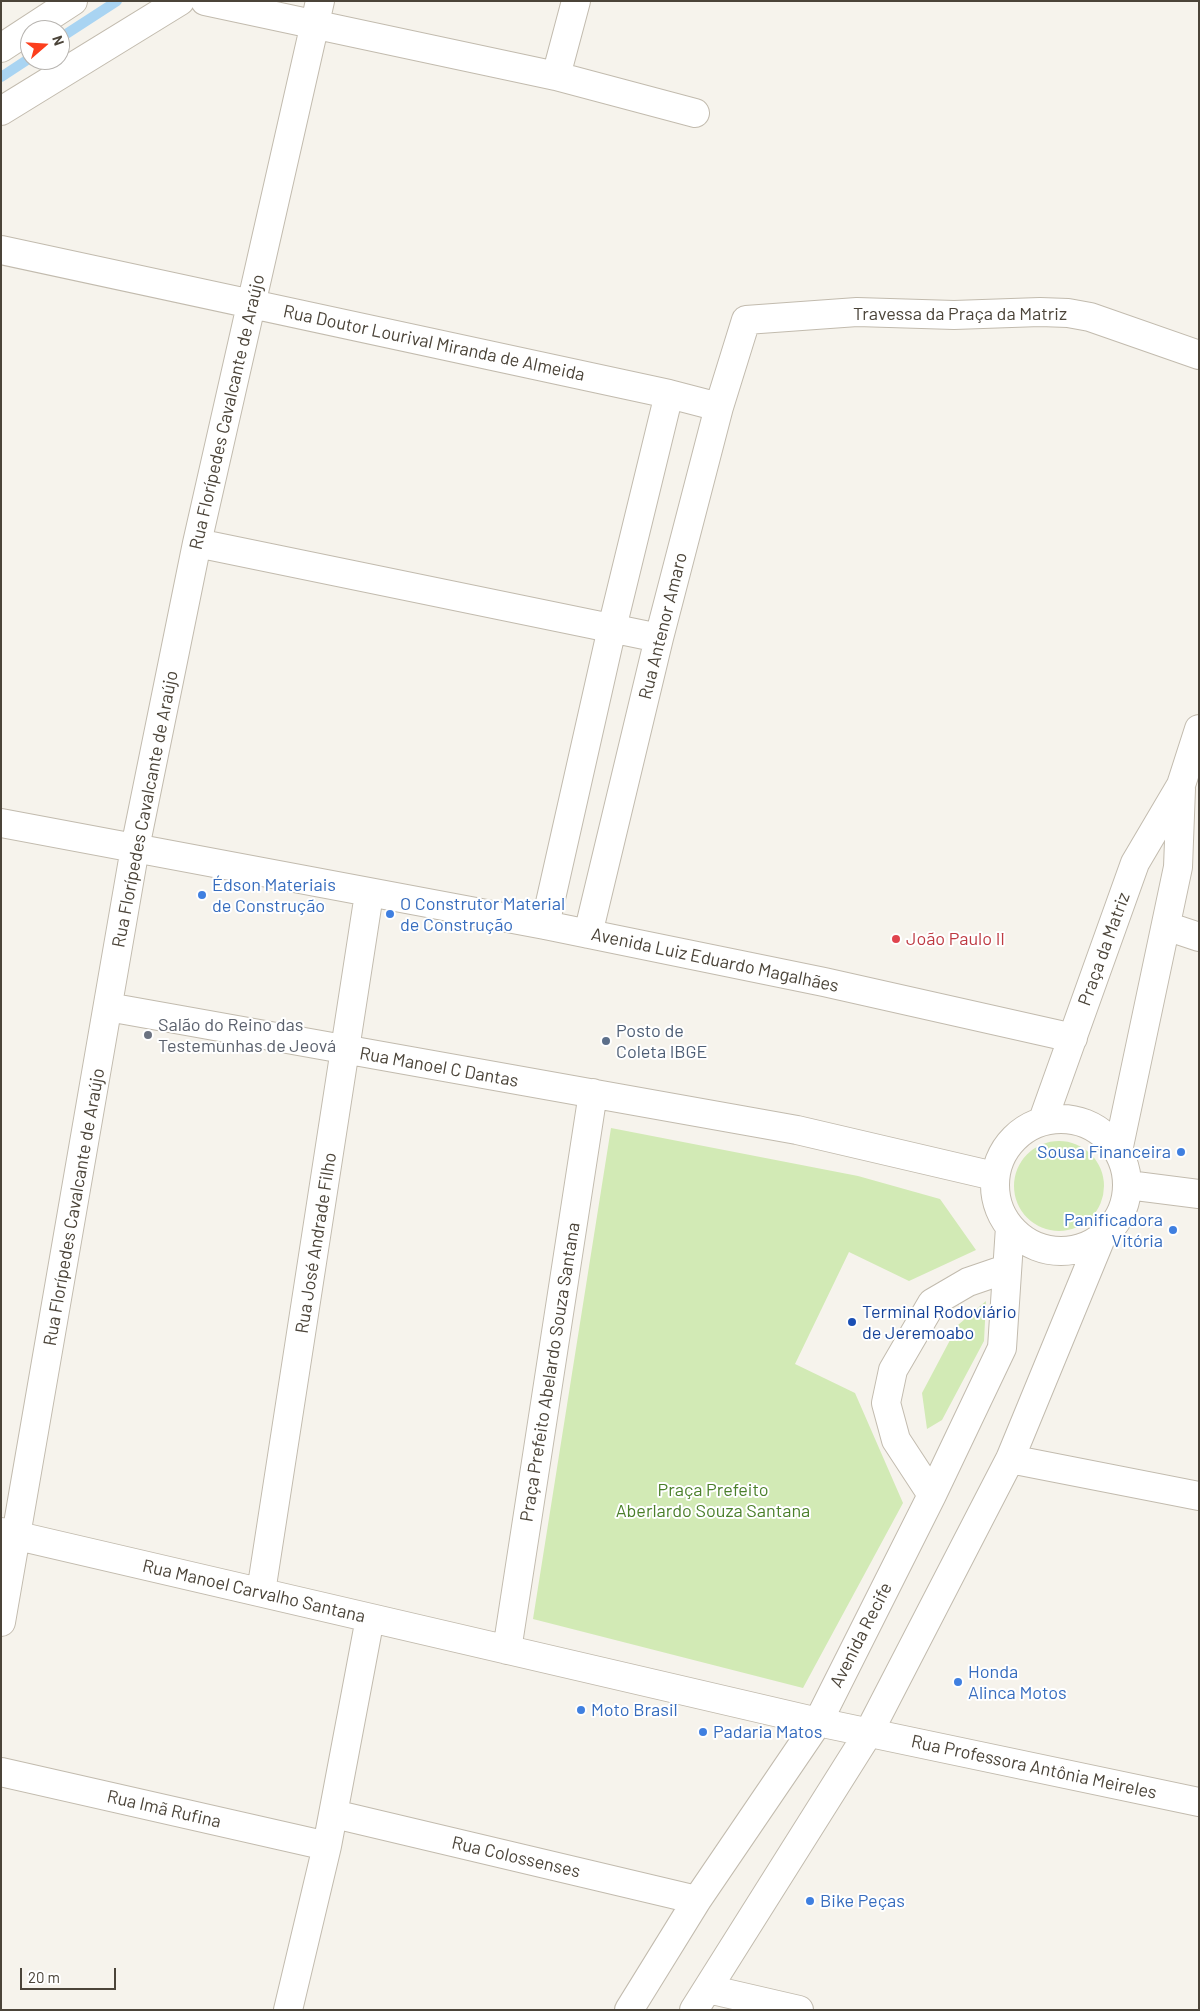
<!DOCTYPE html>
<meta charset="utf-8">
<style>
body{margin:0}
#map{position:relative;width:1200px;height:2011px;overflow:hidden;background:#f6f3ec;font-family:Barlow,sans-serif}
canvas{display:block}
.frame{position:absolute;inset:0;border:2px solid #4b4439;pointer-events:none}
.north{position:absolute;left:20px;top:20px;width:50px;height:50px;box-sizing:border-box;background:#fff;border:1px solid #b7b4b0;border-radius:50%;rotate:71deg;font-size:14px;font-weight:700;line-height:20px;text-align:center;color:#4b4439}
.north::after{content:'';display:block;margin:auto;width:18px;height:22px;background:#fc3f1d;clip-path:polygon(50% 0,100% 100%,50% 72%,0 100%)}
.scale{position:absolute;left:20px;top:1968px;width:96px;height:22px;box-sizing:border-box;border:2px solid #4b4439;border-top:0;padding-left:6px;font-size:15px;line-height:18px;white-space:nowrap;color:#4b4439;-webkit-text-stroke:4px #fff;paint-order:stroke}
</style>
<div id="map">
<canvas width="1200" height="2011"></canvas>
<div class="frame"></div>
<div class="north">N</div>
<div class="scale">20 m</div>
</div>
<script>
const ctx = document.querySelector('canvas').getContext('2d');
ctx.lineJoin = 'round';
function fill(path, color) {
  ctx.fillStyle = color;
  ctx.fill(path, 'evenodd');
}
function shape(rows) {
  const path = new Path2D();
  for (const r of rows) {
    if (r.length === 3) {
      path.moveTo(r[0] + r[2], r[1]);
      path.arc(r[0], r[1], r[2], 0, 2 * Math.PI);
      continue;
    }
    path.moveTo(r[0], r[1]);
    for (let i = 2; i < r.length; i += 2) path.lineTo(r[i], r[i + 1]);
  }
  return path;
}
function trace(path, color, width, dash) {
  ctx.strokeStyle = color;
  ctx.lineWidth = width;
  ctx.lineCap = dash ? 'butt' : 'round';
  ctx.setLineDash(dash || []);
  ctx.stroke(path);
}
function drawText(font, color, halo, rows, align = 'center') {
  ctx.font = font + ' Barlow,sans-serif';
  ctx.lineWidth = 4;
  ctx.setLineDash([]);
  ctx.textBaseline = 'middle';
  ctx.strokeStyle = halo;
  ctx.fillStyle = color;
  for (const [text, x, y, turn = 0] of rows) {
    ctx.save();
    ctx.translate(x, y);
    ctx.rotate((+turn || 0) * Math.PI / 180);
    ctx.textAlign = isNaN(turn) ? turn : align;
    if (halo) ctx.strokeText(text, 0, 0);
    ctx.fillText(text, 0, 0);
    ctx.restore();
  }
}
const green = shape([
 [611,1128,858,1176,940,1199,976,1250,909,1281,849,1252,795,1364,855,1393,903,1503,803,1688,533,1619],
 [1059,1186,45],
 [986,1301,984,1341,942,1420,927,1429,922,1393,958,1325]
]);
const stream = shape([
 [60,38,117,1],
 [1,77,30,58]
]);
const minor = shape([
 [205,1,556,76,695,113],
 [1,48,73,1],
 [556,76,576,1],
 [1,111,180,1],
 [1,250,669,394,719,407],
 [197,543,659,638],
 [1,823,545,925,824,982,1073,1038],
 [545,925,612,628,669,394],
 [1166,926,1199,937],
 [588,934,659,638,719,407,746,320,857,312,954,315,1040,312,1068,313,1090,317,1199,355],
 [108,1007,797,1130,994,1176],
 [1061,1185,66],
 [1043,1120,1135,863,1181,785,1199,729],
 [1118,1151,1178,867,1181,789],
 [1128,1185,1199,1194],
 [1010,1459,1199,1496],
 [932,1495,896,1440,886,1403,893,1370,932,1303,968,1282,1006,1269],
 [1,1532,818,1722,1199,1802],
 [261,1592,369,894],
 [1,1622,135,848,197,543,320,1],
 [507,1650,593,1093],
 [1,1772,327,1846],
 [334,1814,697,1900],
 [708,1989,799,2010],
 [288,2010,327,1846,370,1618],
 [629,2010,697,1900,818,1722,932,1495,1002,1348,1010,1227],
 [694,2010,869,1732,1010,1459,1101,1238]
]);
const markers = [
 [202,895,5,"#3f7fe0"],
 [390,914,5,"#3f7fe0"],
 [896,939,5,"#e0444e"],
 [148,1035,5,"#6b7280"],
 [606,1041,5,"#5c6f8a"],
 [1181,1152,5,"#3f7fe0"],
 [1173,1230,5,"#3f7fe0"],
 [852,1322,5,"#1a4fb4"],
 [958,1682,5,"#3f7fe0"],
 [581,1710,5,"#3f7fe0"],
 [703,1732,5,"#3f7fe0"],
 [810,1901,5,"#3f7fe0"]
];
const streetNames = [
 ["Travessa da Praça da Matriz",960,314],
 ["Rua Doutor Lourival Miranda de Almeida",434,343,12],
 ["Rua Florípedes Cavalcante de Araújo",227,412,-77],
 ["Rua Antenor Amaro",663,626,-76],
 ["Rua Florípedes Cavalcante de Araújo",145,809,-79],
 ["Praça da Matriz",1104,949,-70],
 ["Avenida Luiz Eduardo Magalhães",715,960,12],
 ["Rua Manoel C Dantas",439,1067,10],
 ["Rua Florípedes Cavalcante de Araújo",74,1207,-80],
 ["Rua José Andrade Filho",316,1243,-81],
 ["Praça Prefeito Abelardo Souza Santana",550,1372,-81],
 ["Rua Manoel Carvalho Santana",254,1591,13],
 ["Avenida Recife",861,1635,-63],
 ["Rua Professora Antônia Meireles",1034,1767,12],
 ["Rua Imã Rufina",164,1809,13],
 ["Rua Colossenses",516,1857,13]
];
const shopNames = [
 ["Édson Materiais",212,885],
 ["de Construção",212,906],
 ["O Construtor Material",400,904],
 ["de Construção",400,925],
 ["Sousa Financeira",1171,1152,"right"],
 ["Panificadora",1163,1220,"right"],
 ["Vitória",1163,1241,"right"],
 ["Honda",968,1672],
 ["Alinca Motos",968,1693],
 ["Moto Brasil",591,1710],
 ["Padaria Matos",713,1732],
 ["Bike Peças",820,1901]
];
const healthNames = [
 ["João Paulo II",906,939]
];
const worshipNames = [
 ["Salão do Reino das",158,1025],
 ["Testemunhas de Jeová",158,1046]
];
const serviceNames = [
 ["Posto de",616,1031],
 ["Coleta IBGE",616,1052]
];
const transitNames = [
 ["Terminal Rodoviário",862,1312],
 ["de Jeremoabo",862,1333]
];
const parkNames = [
 ["Praça Prefeito",713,1490],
 ["Aberlardo Souza Santana",713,1511]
];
fill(green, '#d2eab5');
trace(stream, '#a9d4f2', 10);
trace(minor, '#c2bbae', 30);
trace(minor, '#fff', 28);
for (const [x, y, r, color] of markers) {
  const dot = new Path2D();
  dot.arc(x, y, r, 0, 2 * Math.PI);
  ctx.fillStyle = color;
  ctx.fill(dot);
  trace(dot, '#fff', 2);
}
drawText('18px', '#4b4439', '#fff', streetNames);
drawText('18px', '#366cbe', '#fff', shopNames, 'left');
drawText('18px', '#be3a42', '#fff', healthNames, 'left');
drawText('18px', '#5b616d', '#fff', worshipNames, 'left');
drawText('18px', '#4e5e75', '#fff', serviceNames, 'left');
drawText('18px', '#164399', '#fff', transitNames, 'left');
drawText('18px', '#4a7f2a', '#fff', parkNames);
</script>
